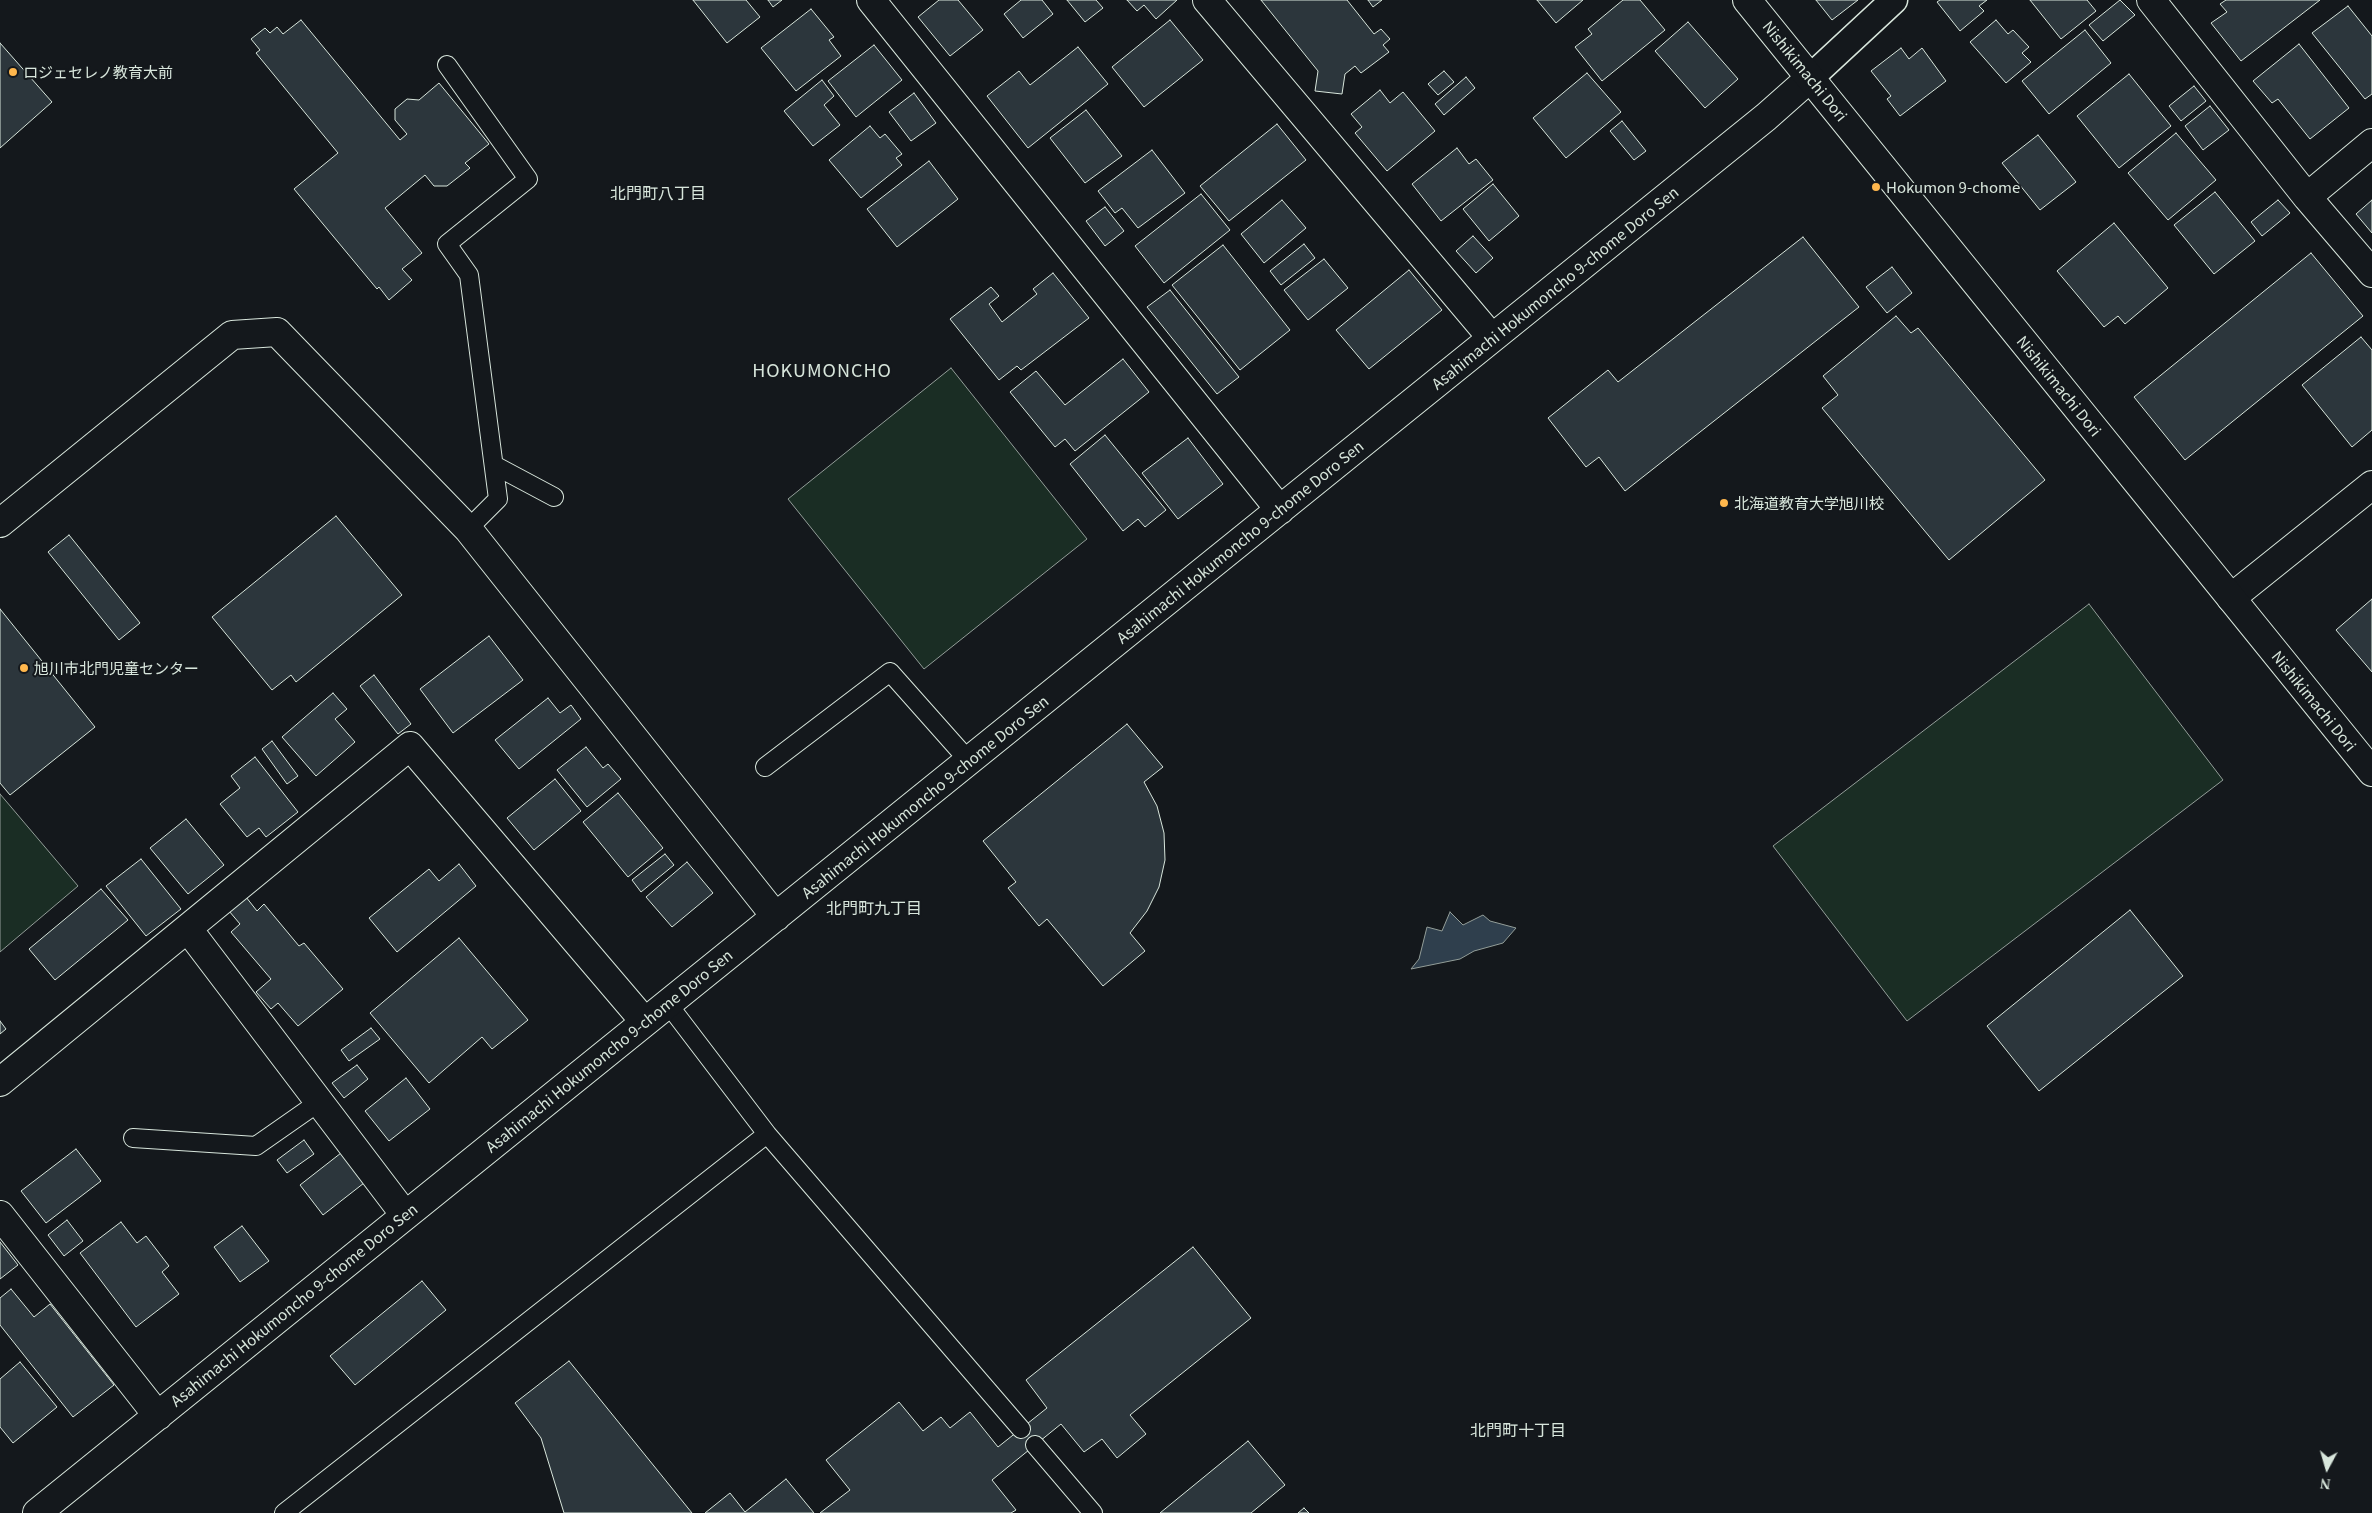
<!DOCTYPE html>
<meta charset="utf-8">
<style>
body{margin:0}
#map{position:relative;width:2372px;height:1513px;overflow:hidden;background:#14181c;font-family:Georgia,serif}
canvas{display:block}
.north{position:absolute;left:2302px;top:1443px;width:50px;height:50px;-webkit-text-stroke:4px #14181c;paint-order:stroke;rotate:186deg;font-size:14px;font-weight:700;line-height:20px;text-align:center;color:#d8e6dc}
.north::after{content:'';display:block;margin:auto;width:18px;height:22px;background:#d8e6dc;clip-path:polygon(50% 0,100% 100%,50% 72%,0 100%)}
</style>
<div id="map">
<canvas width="2372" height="1513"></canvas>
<div class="north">N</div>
</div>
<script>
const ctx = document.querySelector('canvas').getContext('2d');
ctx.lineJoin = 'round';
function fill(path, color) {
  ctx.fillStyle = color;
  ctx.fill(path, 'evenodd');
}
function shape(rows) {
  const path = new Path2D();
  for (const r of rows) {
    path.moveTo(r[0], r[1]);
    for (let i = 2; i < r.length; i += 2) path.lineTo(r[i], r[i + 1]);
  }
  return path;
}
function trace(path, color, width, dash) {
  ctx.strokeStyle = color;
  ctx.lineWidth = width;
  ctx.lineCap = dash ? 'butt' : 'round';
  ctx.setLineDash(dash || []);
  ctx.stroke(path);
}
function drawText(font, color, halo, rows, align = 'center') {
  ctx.font = font + ' Georgia,"Noto Sans JP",serif';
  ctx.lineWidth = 4;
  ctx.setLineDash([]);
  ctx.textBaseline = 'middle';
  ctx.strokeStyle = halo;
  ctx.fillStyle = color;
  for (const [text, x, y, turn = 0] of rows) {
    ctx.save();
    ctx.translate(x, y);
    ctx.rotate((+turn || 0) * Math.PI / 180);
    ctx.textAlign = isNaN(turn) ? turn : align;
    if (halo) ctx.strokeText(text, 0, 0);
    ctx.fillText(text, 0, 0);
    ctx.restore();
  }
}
const green = shape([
 [951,368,1087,539,924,669,788,499,951,368],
 [2089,604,2223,780,1907,1021,1773,846,2089,604],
 [0,794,78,886,0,952,0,794]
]);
const water = shape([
 [1450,912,1463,925,1483,915,1490,921,1516,928,1503,943,1474,951,1460,959,1411,969,1419,959,1427,927,1442,931,1450,912]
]);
const building = shape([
 [693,0,746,0,760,17,727,43,693,0],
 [768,0,782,0,773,7,768,0],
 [939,0,958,0,983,30,950,56,918,17,939,0],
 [1021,0,1042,0,1053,14,1023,38,1004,14,1021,0],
 [1067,0,1096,0,1103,8,1085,22,1067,0],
 [1127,0,1177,0,1156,19,1144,5,1137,11,1127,0],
 [1261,0,1347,0,1374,34,1381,29,1390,39,1383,45,1389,52,1361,73,1355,66,1345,74,1342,94,1315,91,1318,71,1261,0],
 [1368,0,1382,0,1373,7,1368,0],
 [1537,0,1583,0,1556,23,1537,0],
 [1623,0,1640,0,1665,30,1602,81,1575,47,1592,34,1588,29,1623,0],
 [1816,0,1858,0,1832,20,1816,0],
 [1940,0,1987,0,1979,6,1984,11,1960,31,1937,2,1940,0],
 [2030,0,2087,0,2096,11,2061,39,2030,0],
 [2120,0,2135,15,2103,41,2089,25,2120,0],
 [2226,0,2320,0,2241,61,2211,23,2227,12,2220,4,2226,0],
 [2348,6,2372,36,2372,94,2365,99,2312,33,2348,6],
 [811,9,834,37,829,40,841,56,796,91,761,48,811,9],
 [301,20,400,140,407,134,395,120,395,109,407,99,419,100,439,83,489,144,465,163,470,168,447,186,434,186,425,175,385,208,422,253,402,269,412,280,389,300,379,287,377,289,294,189,338,153,256,53,260,50,251,39,265,28,270,33,277,27,283,34,301,20],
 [1170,20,1203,60,1144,107,1112,67,1170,20],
 [1996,20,2008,34,2013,30,2029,47,2022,53,2031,62,2006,83,1970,42,1996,20],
 [1688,22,1738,79,1705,108,1655,51,1688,22],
 [2085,30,2111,63,2049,114,2022,81,2085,30],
 [0,43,52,102,0,148,0,43],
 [2299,44,2349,108,2310,139,2278,99,2272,103,2253,81,2299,44],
 [874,45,902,80,856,117,828,81,874,45],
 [1078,47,1108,84,1028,148,987,96,1019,71,1030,85,1078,47],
 [1901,48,1909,59,1922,48,1946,81,1900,116,1887,99,1891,96,1871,71,1901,48],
 [1444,71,1454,82,1438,95,1428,84,1444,71],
 [1587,73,1621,112,1566,158,1533,118,1587,73],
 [2129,74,2171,126,2119,168,2077,116,2129,74],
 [1466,77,1475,88,1444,115,1435,104,1466,77],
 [822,80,834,96,824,105,840,125,813,146,784,111,822,80],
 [2194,86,2206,101,2181,121,2169,106,2194,86],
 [1380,90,1390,103,1403,92,1435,131,1387,171,1355,133,1362,127,1351,114,1380,90],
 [914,93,936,123,911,141,889,112,914,93],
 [2210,106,2229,130,2203,150,2185,126,2210,106],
 [1086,110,1122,156,1085,183,1050,138,1086,110],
 [1622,121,1646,151,1634,160,1610,131,1622,121],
 [1277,124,1306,160,1229,221,1200,186,1277,124],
 [870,126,880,138,885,134,902,154,896,158,902,165,861,198,829,160,870,126],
 [2176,133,2216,180,2168,220,2128,173,2176,133],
 [2038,135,2076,182,2040,210,2002,163,2038,135],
 [1457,148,1469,164,1476,159,1493,180,1441,221,1412,184,1457,148],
 [1152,150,1185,193,1138,228,1122,208,1115,213,1098,191,1152,150],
 [929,161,958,199,897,247,867,209,929,161],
 [1493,184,1519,216,1489,241,1463,209,1493,184],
 [2215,192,2255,241,2214,274,2174,225,2215,192],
 [1201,194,1230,230,1164,283,1135,246,1201,194],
 [1282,200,1306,228,1264,263,1241,234,1282,200],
 [2278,200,2290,213,2262,236,2251,222,2278,200],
 [2372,200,2372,233,2356,214,2372,200],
 [1105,207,1124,231,1105,246,1086,221,1105,207],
 [2114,223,2168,288,2125,324,2118,316,2104,327,2057,271,2114,223],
 [1473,236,1493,258,1476,273,1456,251,1473,236],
 [1803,237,1859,307,1625,491,1599,457,1586,467,1548,418,1608,370,1618,382,1803,237],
 [1304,244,1315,258,1281,285,1270,271,1304,244],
 [1223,245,1290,330,1240,370,1172,285,1223,245],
 [2311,253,2363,316,2185,460,2134,397,2311,253],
 [1324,259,1348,288,1308,320,1284,290,1324,259],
 [1892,267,1912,293,1887,313,1866,287,1892,267],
 [1409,270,1442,310,1369,369,1336,330,1409,270],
 [1053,273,1089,318,1021,370,1017,366,999,380,950,319,991,287,999,296,989,304,1002,322,1037,294,1033,289,1053,273],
 [1170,290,1239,377,1217,394,1147,307,1170,290],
 [1896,316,1911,333,1918,328,2045,480,1949,560,1822,408,1838,395,1823,376,1896,316],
 [2361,337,2372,350,2372,430,2352,447,2302,385,2361,337],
 [1123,359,1149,392,1075,451,1065,439,1055,447,1010,392,1036,371,1065,405,1123,359],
 [1105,435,1166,510,1145,527,1138,519,1123,531,1070,464,1105,435],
 [1188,438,1223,484,1178,519,1142,473,1188,438],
 [336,516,402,595,296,682,291,675,272,690,212,617,336,516],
 [69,535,140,623,119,640,48,552,69,535],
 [2372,599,2372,672,2336,630,2372,599],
 [0,609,95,727,10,795,0,783,0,609],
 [489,636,523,680,453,733,420,689,489,636],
 [374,675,411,724,398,734,360,686,374,675],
 [333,693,347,709,335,719,355,742,316,776,282,737,333,693],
 [548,698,560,713,571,705,581,719,519,769,495,740,548,698],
 [1127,724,1163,767,1144,782,1157,806,1164,833,1165,860,1159,887,1147,911,1130,933,1145,951,1103,986,1047,919,1039,926,1008,888,1016,882,983,841,1127,724],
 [272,741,298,776,287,784,262,749,272,741],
 [586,747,603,768,608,764,621,779,587,807,557,770,586,747],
 [255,757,298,812,266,837,259,828,247,837,220,804,240,788,231,776,255,757],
 [555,779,581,811,534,850,507,818,555,779],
 [618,793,663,848,628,877,583,822,618,793],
 [186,819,224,865,188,894,150,848,186,819],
 [665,854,674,865,641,892,632,880,665,854],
 [141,859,181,909,146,936,106,886,141,859],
 [687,862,713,893,672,927,646,897,687,862],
 [459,864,476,886,397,952,369,918,429,869,439,881,459,864],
 [101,889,128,920,55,980,29,949,101,889],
 [246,897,257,911,264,904,299,946,304,943,343,989,298,1026,278,1003,271,1009,256,992,271,979,231,932,240,924,229,911,246,897],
 [2130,910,2183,976,2039,1091,1987,1026,2130,910],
 [459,938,528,1020,492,1049,482,1037,429,1083,370,1013,459,938],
 [0,1021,6,1029,0,1034,0,1021],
 [371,1028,380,1039,349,1061,341,1050,371,1028],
 [357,1065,368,1079,344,1098,332,1083,357,1065],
 [406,1078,430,1109,389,1141,365,1111,406,1078],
 [304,1140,314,1154,287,1173,277,1160,304,1140],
 [76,1149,101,1181,46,1223,21,1191,76,1149],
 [341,1153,364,1183,323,1215,300,1185,341,1153],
 [67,1220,83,1241,64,1256,48,1235,67,1220],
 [121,1222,137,1243,146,1236,169,1266,162,1272,179,1294,136,1327,80,1253,121,1222],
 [242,1226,269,1261,240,1282,214,1247,242,1226],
 [0,1242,18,1265,0,1279,0,1242],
 [1193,1247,1251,1318,1130,1415,1146,1434,1117,1458,1102,1439,1084,1452,1061,1424,992,1480,1016,1510,1011,1513,820,1513,850,1490,826,1460,899,1402,923,1431,941,1417,950,1428,970,1412,998,1447,1047,1408,1026,1380,1193,1247],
 [422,1281,446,1310,355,1385,330,1356,422,1281],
 [11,1289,34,1317,50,1304,114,1385,73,1417,0,1325,0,1298,11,1289],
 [569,1361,692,1513,564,1513,541,1438,515,1403,569,1361],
 [20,1362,57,1407,13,1443,0,1427,0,1379,20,1362],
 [1248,1441,1285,1485,1251,1513,1160,1513,1248,1441],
 [786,1479,814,1513,705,1513,730,1493,745,1512,786,1479],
 [1304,1508,1309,1513,1298,1513,1304,1508]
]);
const service = shape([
 [447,65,528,179,447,244,469,275,498,499,468,529],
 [494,465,554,497],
 [765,767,890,672,969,761],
 [767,1134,1021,1429],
 [133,1138,256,1146,319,1102],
 [1035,1445,1093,1513],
 [284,1513,767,1134,668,1004]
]);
const pedestrian = shape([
 [1810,78,1894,0]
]);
const minor = shape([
 [871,0,1280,510],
 [1207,0,1492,338],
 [2151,0,2307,197,2372,273],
 [2307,197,2372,143],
 [0,523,232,335,277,332,468,529,776,917],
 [2231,598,2372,485],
 [188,929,405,1215],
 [0,1082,410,746,645,1022],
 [0,1215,158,1416],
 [37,1513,1766,117,1810,78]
]);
const tertiary = shape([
 [1747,0,2372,772]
]);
const markers = [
 [13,72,5,"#ffb74d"],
 [1876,187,5,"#ffb74d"],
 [1724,503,5,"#ffb74d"],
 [24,668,5,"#ffb74d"]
];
const streetNames = [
 ["Nishikimachi Dori",1805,71,51],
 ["Asahimachi Hokumoncho 9-chome Doro Sen",1555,288,-39],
 ["Nishikimachi Dori",2059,386,51],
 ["Asahimachi Hokumoncho 9-chome Doro Sen",1240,542,-39],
 ["Nishikimachi Dori",2314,701,51],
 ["Asahimachi Hokumoncho 9-chome Doro Sen",925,797,-39],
 ["Asahimachi Hokumoncho 9-chome Doro Sen",609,1051,-39],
 ["Asahimachi Hokumoncho 9-chome Doro Sen",294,1305,-39]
];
const poiNames = [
 ["ロジェセレノ教育大前",23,72],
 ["Hokumon 9-chome",1886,187],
 ["北海道教育大学旭川校",1734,503],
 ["旭川市北門児童センター",34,668]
];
const neighbourhoodNames = [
 ["北門町八丁目",658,193],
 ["北門町九丁目",874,908],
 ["北門町十丁目",1518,1430]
];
const quarterNames = [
 ["HOKUMONCHO",822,370]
];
fill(green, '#1a2d24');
trace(green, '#939e99', 1);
fill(water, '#2f3f4d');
trace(water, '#939e99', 1);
fill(building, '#2c363c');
trace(building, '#d8e6dc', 1);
trace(service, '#d8e6dc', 20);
trace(pedestrian, '#d8e6dc', 29);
trace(minor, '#d8e6dc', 30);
trace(tertiary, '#d8e6dc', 30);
trace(service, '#14181c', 18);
trace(pedestrian, '#14181c', 26);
trace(minor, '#14181c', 28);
trace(tertiary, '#14181c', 28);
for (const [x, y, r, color] of markers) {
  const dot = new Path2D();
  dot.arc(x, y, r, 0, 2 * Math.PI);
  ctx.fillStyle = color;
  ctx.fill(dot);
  trace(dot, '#14181c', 2);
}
drawText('15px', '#d8e6dc', '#14181c', streetNames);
drawText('15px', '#d8e6dc', '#14181c', poiNames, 'left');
drawText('16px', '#d8e6dc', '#14181c', neighbourhoodNames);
ctx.letterSpacing = '1px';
drawText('18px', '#d8e6dc', '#14181c', quarterNames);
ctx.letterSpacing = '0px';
</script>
